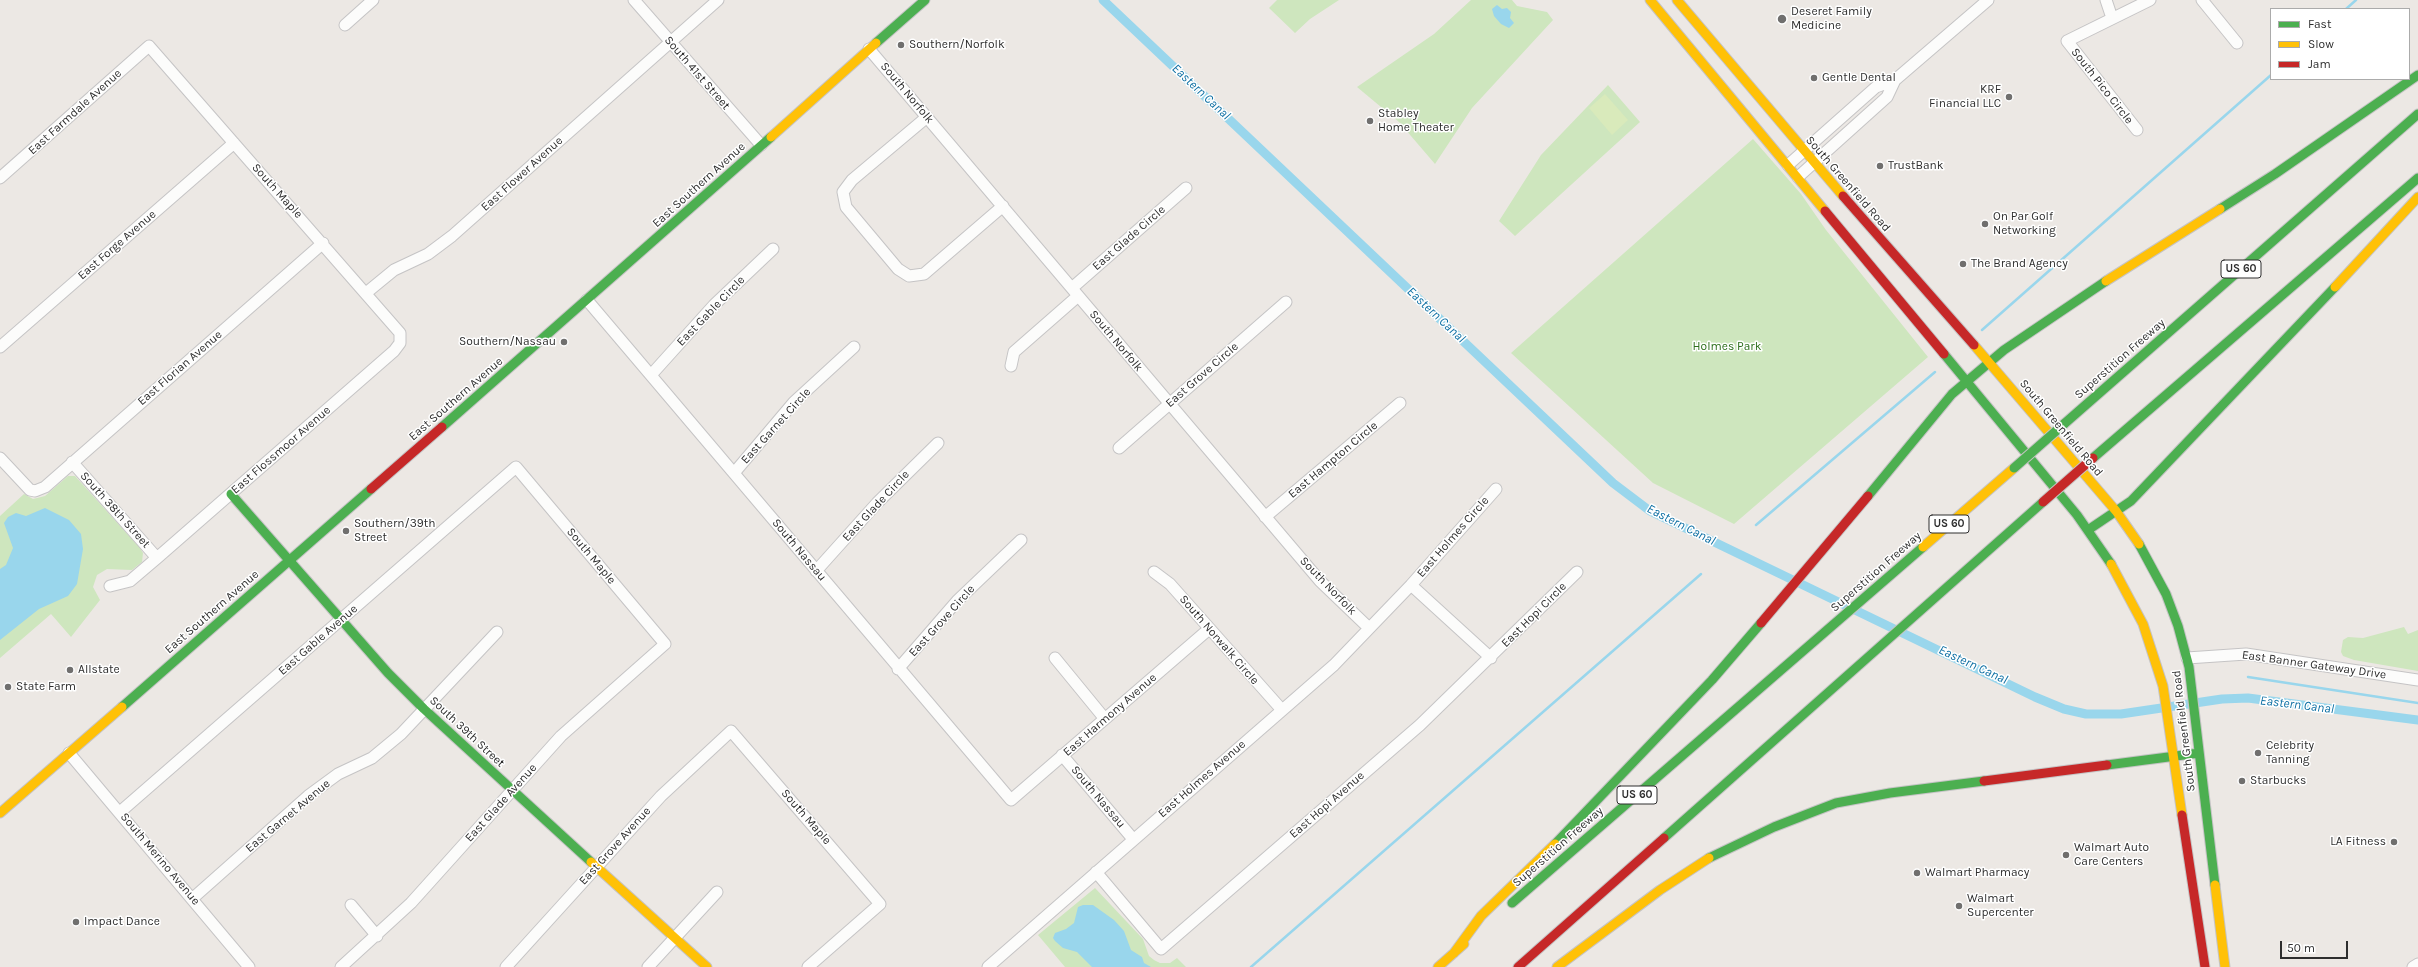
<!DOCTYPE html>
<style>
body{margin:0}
#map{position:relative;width:2418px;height:967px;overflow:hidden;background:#ece8e4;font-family:Karla,sans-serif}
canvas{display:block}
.legend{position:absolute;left:2270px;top:8px;width:140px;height:72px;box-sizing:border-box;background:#fff;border:1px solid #ababab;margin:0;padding:5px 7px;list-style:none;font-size:12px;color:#2e2e2e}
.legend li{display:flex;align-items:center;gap:8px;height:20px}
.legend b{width:20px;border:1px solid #ababab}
.scale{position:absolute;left:2280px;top:941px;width:68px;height:18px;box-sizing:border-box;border:2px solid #2e2e2e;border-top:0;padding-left:5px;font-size:12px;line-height:14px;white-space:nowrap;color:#2e2e2e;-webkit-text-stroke:3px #fff;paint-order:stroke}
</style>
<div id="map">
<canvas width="2418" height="967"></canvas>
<ul class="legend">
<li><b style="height:5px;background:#4caf50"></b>Fast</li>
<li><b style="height:5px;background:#ffc107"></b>Slow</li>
<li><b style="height:5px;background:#c62828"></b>Jam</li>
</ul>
<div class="scale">50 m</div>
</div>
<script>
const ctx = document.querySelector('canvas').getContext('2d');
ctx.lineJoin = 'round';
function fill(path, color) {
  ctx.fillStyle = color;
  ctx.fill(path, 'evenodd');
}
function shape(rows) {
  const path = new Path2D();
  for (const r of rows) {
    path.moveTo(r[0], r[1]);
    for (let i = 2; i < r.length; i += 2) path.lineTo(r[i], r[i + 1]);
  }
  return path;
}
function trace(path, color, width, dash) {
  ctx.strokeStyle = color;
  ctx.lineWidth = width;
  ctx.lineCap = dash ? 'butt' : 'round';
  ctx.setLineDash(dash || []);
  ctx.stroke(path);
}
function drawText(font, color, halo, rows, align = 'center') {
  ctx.font = font + ' Karla,sans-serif';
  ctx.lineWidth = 3;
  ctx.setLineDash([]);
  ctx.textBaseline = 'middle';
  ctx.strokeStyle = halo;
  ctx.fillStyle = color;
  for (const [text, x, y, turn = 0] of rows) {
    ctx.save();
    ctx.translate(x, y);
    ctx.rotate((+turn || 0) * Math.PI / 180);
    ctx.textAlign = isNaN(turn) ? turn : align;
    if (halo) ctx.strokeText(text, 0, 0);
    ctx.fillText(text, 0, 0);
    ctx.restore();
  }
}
const green = shape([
 [1277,0,1339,0,1310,19,1295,33,1269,8],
 [1471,0,1512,0,1517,6,1547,12,1553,20,1472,108,1435,164,1399,122,1357,87,1434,34],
 [1608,85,1640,122,1515,236,1499,221,1541,155],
 [1753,139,1801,194,1826,230,1928,357,1734,524,1653,483,1511,353],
 [68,476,75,476,140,548,143,553,142,562,132,570,107,569,97,575,93,587,100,600,71,637,51,614,0,658,0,516,24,494,33,499,45,496],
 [2404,627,2408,634,2418,630,2418,671,2354,660,2343,656,2341,652,2343,640,2348,637,2363,638],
 [1095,888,1143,939,1149,956,1154,960,1160,963,1170,963,1177,958,1186,967,1065,967,1038,935]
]);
const pitch = shape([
 [1605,94,1628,120,1612,135,1589,108]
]);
const water = shape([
 [1497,5,1502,9,1507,8,1511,12,1510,18,1514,23,1509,28,1501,24,1494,16,1492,9],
 [45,508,69,520,81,534,83,549,77,584,68,596,39,609,0,640,0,569,6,565,13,548,4,523,8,517,16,513,26,516],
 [1083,905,1093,905,1114,920,1124,931,1131,950,1142,957,1144,963,1151,967,1092,967,1077,952,1063,948,1055,941,1053,938,1055,933,1066,929,1074,923,1078,907]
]);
const stream = shape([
 [2346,9,2356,0],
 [1982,330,2271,75],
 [1756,525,1935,372],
 [2248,677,2418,703],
 [1251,967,1701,574]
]);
const canal = shape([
 [1103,0,1613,483,1650,511,2035,697,2064,709,2086,714,2121,714,2222,699,2248,698,2418,720]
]);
const street = shape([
 [634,0,761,145],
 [2106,0,2112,18],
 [2202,0,2237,43],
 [345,25,373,0],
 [869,49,1320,581,1369,628],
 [927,117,852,180,843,192,846,207,898,269,909,276,924,274,1003,206],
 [2137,130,2067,41,2150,0],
 [1788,165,1876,87,1895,80,1988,0],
 [1798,177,1887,97,1895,80],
 [0,178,149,46,400,333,400,343,394,351,157,558,130,581,110,586],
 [1072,288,1186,188],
 [366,293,394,270,428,254,452,236,718,0],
 [587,300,1011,800,1209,629],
 [0,347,234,143],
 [1011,366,1014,352,1078,296],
 [651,375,714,305,773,249],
 [1119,448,1286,302],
 [0,458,30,490,35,491,45,487,323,243],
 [72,462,157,558],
 [734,473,794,402,854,347],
 [1265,517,1400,403],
 [816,571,877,503,938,443],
 [1154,572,1170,584,1282,710],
 [1411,585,1491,658],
 [1055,658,1105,719],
 [2187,658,2246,654,2418,680],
 [898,669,957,601,1021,540],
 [69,753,249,967],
 [1062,755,1133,839],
 [120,812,516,467,665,644,561,736,411,903,341,967],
 [1096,872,1161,949,1420,725,1577,572],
 [193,898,308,796,338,774,372,758,401,734,497,632],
 [351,905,377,936],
 [506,967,661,796,731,731,880,904,808,967],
 [648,967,717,892],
 [988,967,1334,665,1411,585,1496,489],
 [2413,967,2418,964]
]);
const fast = shape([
 [876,43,925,0],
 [2220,209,2275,174,2418,75],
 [1944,354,2077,515,2111,564],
 [2064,424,2418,114],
 [442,427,771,137],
 [2093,458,2418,178],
 [231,494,388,673,424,709,591,862],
 [1868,496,1952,394,2004,350,2106,281],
 [2088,530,2131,501,2335,287],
 [2139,544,2166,594,2178,626,2189,667,2215,885],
 [122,707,371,489],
 [2107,765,2199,753],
 [1664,838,2043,502],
 [1555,844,1712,680,1761,623],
 [1709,858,1774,827,1836,803,1890,793,1984,781],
 [1512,903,1923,547]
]);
const slow = shape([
 [1650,0,1825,211],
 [1677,0,1843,196],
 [771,137,876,43],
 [2106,281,2220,209],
 [2335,287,2418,197],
 [1974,345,2116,511,2139,544],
 [1923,547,2014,468],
 [2111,564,2143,624,2163,686,2182,815],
 [0,813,122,707],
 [591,862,707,967],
 [2215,885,2225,967],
 [1454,953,1481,916,1555,844],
 [1438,967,1464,944],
 [1557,967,1660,890,1709,858]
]);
const jam = shape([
 [1843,196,1974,345],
 [1825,211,1944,354],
 [371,489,442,427],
 [1761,623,1868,496],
 [1984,781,2107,765],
 [2182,815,2205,967],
 [1518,967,1664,838]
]);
const fastBridge = shape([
 [2014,468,2064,424]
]);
const jamBridge = shape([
 [2043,502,2093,458]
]);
const markers = [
 [1782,19,5,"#706f6e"],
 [901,45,4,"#706f6e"],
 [1814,78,4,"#706f6e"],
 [2009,97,4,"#706f6e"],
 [1370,121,4,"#706f6e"],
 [1880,166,4,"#706f6e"],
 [1985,224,4,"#706f6e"],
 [1963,264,4,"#706f6e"],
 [564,342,4,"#706f6e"],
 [346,531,4,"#706f6e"],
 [70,670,4,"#706f6e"],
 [8,687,4,"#706f6e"],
 [2258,753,4,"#706f6e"],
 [2242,781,4,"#706f6e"],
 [2394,842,4,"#706f6e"],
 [2066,855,4,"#706f6e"],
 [1917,873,4,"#706f6e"],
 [1959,906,4,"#706f6e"],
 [76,922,4,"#706f6e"]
];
const shields = [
 [2241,269,40],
 [1949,524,40],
 [1637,795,40]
];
const shieldNames = [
 ["US 60",2241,269],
 ["US 60",1949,524],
 ["US 60",1637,795]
];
const poiNames = [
 ["Deseret Family",1791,12],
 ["Medicine",1791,26],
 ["Southern/Norfolk",909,45],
 ["Gentle Dental",1822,78],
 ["KRF",2001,90,"right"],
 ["Financial LLC",2001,104,"right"],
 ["Stabley",1378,114],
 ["Home Theater",1378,128],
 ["TrustBank",1888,166],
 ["On Par Golf",1993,217],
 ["Networking",1993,231],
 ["The Brand Agency",1971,264],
 ["Southern/Nassau",556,342,"right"],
 ["Southern/39th",354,524],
 ["Street",354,538],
 ["Allstate",78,670],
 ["State Farm",16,687],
 ["Celebrity",2266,746],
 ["Tanning",2266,760],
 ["Starbucks",2250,781],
 ["LA Fitness",2386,842,"right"],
 ["Walmart Auto",2074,848],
 ["Care Centers",2074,862],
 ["Walmart Pharmacy",1925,873],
 ["Walmart",1967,899],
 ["Supercenter",1967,913],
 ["Impact Dance",84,922]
];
const streetNames = [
 ["South 41st Street",697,73,49],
 ["South Pico Circle",2102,86,52],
 ["South Norfolk",907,93,50],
 ["East Farmdale Avenue",75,112,-42],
 ["East Flower Avenue",522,174,-42],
 ["South Greenfield Road",1848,184,49],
 ["East Southern Avenue",699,185,-42],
 ["South Maple",277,191,48],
 ["East Glade Circle",1129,238,-41],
 ["East Forge Avenue",117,245,-41],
 ["East Gable Circle",711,311,-46],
 ["South Norfolk",1116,341,50],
 ["Superstition Freeway",2120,359,-41],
 ["East Florian Avenue",180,368,-41],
 ["East Grove Circle",1202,375,-41],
 ["East Southern Avenue",456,399,-41],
 ["East Garnet Circle",776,426,-48],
 ["South Greenfield Road",2061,428,50],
 ["East Flossmoor Avenue",281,450,-41],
 ["East Hampton Circle",1333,460,-40],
 ["East Glade Circle",876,506,-47],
 ["South 38th Street",115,510,48],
 ["East Holmes Circle",1453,537,-49],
 ["South Nassau",799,550,50],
 ["South Maple",591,556,50],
 ["Superstition Freeway",1876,572,-41],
 ["South Norfolk",1328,586,46],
 ["East Southern Avenue",212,612,-41],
 ["East Hopi Circle",1534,615,-45],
 ["East Grove Circle",942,621,-48],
 ["East Gable Avenue",318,640,-41],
 ["South Norwalk Circle",1219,640,49],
 ["East Banner Gateway Drive",2314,665,8],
 ["East Harmony Avenue",1110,715,-41],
 ["South Greenfield Road",2184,731,-97],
 ["South 39th Street",467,732,43],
 ["East Holmes Avenue",1202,779,-41],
 ["South Nassau",1098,797,50],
 ["East Glade Avenue",501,803,-48],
 ["East Hopi Avenue",1327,805,-41],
 ["East Garnet Avenue",288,816,-40],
 ["South Maple",806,817,49],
 ["East Grove Avenue",615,846,-48],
 ["Superstition Freeway",1558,847,-41],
 ["South Merino Avenue",160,859,50]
];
const parkNames = [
 ["Holmes Park",1727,347]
];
const waterNames = [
 ["Eastern Canal",1201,92,43],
 ["Eastern Canal",1436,315,43],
 ["Eastern Canal",1681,525,27],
 ["Eastern Canal",1973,665,25],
 ["Eastern Canal",2297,705,7]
];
fill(green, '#cee6be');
fill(pitch, '#d9eabb');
fill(water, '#99d6ec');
trace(stream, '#99d6ec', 2.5);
trace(canal, '#99d6ec', 9);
trace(street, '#c5c4c5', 13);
trace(fast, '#c5c4c5', 11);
trace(slow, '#c5c4c5', 11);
trace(jam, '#c5c4c5', 11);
trace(street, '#fcfcfb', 11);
trace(fast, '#4caf50', 9);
trace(slow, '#ffc107', 9);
trace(jam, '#c62828', 9);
trace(fastBridge, '#c6c5c4', 11, []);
trace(jamBridge, '#c6c5c4', 11, []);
trace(fastBridge, '#4caf50', 9);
trace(jamBridge, '#c62828', 9);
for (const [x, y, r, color] of markers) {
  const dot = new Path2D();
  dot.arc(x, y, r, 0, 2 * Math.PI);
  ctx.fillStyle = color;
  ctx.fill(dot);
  trace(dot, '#fff', 1.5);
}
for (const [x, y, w] of shields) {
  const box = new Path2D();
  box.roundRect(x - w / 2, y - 9, w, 18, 3);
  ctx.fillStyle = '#fff';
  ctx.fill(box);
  trace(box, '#2e2e2e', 1);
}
drawText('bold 11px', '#2e2e2e', null, shieldNames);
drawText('12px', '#2e2e2e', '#fff', poiNames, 'left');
drawText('12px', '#2e2e2e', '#fff', streetNames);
drawText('12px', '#2c6e1b', '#fff', parkNames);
drawText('italic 13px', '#0d6fa3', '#fff', waterNames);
</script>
